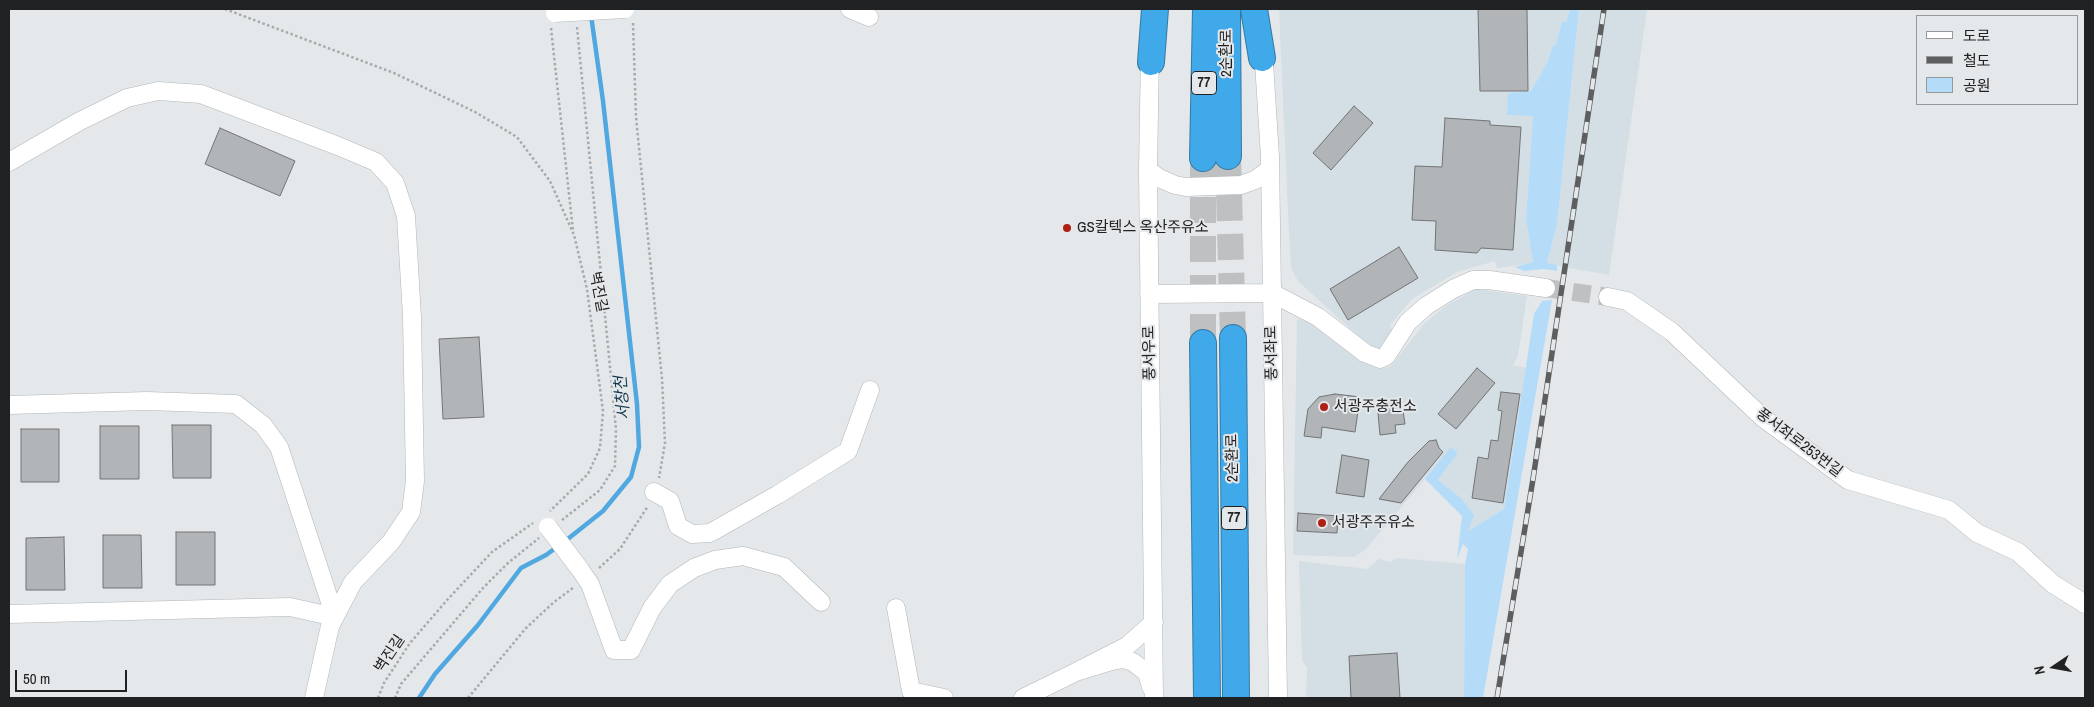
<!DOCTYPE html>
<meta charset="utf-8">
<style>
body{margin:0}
#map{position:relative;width:2094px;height:707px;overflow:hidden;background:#e5e8ea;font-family:"Archivo Narrow","Noto Sans KR",sans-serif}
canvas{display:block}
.frame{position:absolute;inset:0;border:10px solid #202122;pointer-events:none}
.legend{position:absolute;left:1916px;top:15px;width:162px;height:90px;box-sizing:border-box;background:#e5e8ea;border:1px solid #96989a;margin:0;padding:6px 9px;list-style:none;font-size:15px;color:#202122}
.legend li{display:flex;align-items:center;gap:10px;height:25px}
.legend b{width:25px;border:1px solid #96989a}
.north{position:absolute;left:2029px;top:642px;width:50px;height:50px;-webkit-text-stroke:4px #e5e8ea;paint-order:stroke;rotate:258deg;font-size:14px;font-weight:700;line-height:20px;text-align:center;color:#202122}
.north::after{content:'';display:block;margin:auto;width:18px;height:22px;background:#202122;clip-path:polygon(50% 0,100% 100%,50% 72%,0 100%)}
.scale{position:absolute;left:15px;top:670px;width:112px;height:22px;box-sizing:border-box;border:2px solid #202122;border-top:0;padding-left:6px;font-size:15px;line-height:18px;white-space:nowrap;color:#202122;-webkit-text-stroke:4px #e5e8ea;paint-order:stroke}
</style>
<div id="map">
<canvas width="2094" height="707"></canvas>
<div class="frame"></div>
<ul class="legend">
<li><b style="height:6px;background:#fff"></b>도로</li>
<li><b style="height:6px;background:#5d5e60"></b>철도</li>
<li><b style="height:14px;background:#b4dcf9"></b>공원</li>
</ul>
<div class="north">N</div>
<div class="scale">50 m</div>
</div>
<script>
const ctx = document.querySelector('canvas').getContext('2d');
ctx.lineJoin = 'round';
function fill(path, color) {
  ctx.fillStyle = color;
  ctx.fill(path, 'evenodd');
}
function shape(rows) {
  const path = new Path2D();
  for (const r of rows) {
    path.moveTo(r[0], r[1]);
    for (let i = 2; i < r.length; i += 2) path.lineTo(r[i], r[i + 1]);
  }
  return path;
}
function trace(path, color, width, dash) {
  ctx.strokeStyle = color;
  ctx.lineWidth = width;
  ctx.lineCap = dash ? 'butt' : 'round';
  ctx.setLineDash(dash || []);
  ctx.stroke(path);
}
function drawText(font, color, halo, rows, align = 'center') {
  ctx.font = font + ' "Archivo Narrow","Noto Sans KR",sans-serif';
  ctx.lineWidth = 4;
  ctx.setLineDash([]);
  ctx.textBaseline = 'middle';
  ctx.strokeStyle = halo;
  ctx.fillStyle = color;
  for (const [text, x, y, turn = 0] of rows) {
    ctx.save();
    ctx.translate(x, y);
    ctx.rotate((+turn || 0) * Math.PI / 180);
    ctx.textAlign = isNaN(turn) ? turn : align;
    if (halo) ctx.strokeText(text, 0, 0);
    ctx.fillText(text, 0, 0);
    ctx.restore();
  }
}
const built = shape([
 [1279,9,1570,9,1566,22,1562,22,1556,44,1552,47,1548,61,1531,91,1508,93,1533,116,1526,219,1533,263,1497,268,1495,261,1457,272,1412,299,1390,325,1394,332,1388,342,1379,348,1368,345,1298,281,1291,268,1288,212],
 [1579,9,1647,9,1609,275,1547,264,1557,225],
 [1476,289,1527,296,1518,356,1513,365,1526,368,1504,509,1468,531,1461,498,1438,480,1458,453,1451,448,1366,549,1354,557,1293,555,1297,319,1311,322,1364,363,1379,369,1386,368,1391,366,1424,324,1447,305],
 [1397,558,1465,564,1464,698,1306,698,1307,668,1302,660,1299,561,1367,569,1379,559,1390,562]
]);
const green = shape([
 [1570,9,1579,9,1557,225,1547,263,1557,265,1557,271,1543,269,1524,271,1515,267,1533,262,1526,219,1533,116,1507,115,1508,93,1531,91,1548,61,1552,47,1556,44,1562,22,1566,22],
 [1552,300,1483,698,1464,698,1465,564,1468,549,1463,544,1457,559,1462,516,1425,479,1451,447,1458,453,1438,480,1461,498,1474,515,1468,531,1504,509,1534,314,1542,301]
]);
const stream = shape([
 [564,542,603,511,631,477,639,447,637,404,603,101,591,15],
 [419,698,435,674,478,625,521,568,546,555,557,547]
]);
const building = shape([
 [1478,9,1527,9,1528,91,1480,91,1478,9],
 [1354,106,1373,123,1331,170,1313,153,1354,106],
 [1445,118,1490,121,1490,125,1521,127,1513,250,1481,248,1477,253,1435,250,1436,221,1412,220,1415,166,1442,167,1445,118],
 [220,128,295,161,280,196,205,164,220,128],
 [1399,247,1418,278,1348,320,1330,289,1399,247],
 [479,337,484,417,443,419,439,339,479,337],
 [1477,368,1495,383,1456,429,1438,414,1477,368],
 [1501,392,1520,394,1503,503,1472,498,1478,457,1488,459,1491,440,1498,441,1502,411,1498,410,1501,392],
 [1335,394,1360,397,1355,432,1322,427,1321,438,1304,436,1308,409,1319,397,1335,394],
 [1391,401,1397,412,1403,411,1405,424,1395,425,1396,433,1380,435,1377,402,1391,401],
 [172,425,211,425,211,478,173,478,172,425],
 [100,426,139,426,139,479,100,479,100,426],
 [21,429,59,429,59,482,21,482,21,429],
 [1436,440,1439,448,1443,452,1401,503,1379,499,1408,462,1429,441,1436,440],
 [1342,455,1369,460,1364,497,1336,493,1342,455],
 [1298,513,1338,516,1337,533,1297,531,1298,513],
 [176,532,215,532,215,585,176,585,176,532],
 [103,535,141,535,142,588,103,588,103,535],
 [64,537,65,590,26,590,26,538,64,537],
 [1397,653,1400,698,1351,698,1349,656,1397,653]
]);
const minorTunnel = shape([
 [1546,288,1608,297]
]);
const highwayTunnel = shape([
 [1228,156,1233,338],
 [1203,158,1203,343]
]);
const path = shape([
 [225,9,394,73,475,112,517,137,550,181,574,235,587,289,603,411,600,448,588,474,550,511],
 [633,23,636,117,662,379,665,443,659,478],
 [551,28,573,231],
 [562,520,600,490,615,466,616,429,577,27],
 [599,568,620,549,648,506],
 [378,698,384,683,410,643,448,599,492,552,533,523],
 [395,698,401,684,483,588,508,563,539,538],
 [468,698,526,628,553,603,573,588]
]);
const minor = shape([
 [850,9,869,17],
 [1263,47,1270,157,1278,698],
 [1150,52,1148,170,1154,698],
 [9,162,80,121,127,98,158,91,201,94,338,146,376,162,395,183,406,216,412,317,415,481,411,512,391,542,353,582,330,626,314,698],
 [1148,170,1159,178,1175,185,1186,187,1241,185,1255,180,1270,169],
 [1149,294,1272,293,1318,317,1365,353,1380,359,1386,356,1408,322,1426,306,1453,289,1473,280,1489,280,1546,288],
 [1608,297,1627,301,1672,332,1763,418,1848,480,1949,510,1977,533,2018,552,2053,584,2085,604],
 [9,405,147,401,236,404,263,425,279,447,335,617],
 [654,492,670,501,678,526,692,534,710,533,777,495,848,451,870,390],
 [579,568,590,584,614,650,631,650,652,608,670,584,694,568,715,560,743,556,784,567,821,602],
 [896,608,911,691,944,698],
 [9,614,290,607,335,617],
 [1151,687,1147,673,1133,662,1123,659,1112,661,1076,672,1127,646,1154,622],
 [1023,698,1076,672]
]);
const highway = shape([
 [1227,9,1228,156],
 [1254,9,1262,58],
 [1151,62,1155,9],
 [1203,158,1206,9],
 [1233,338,1236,698],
 [1203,343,1207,698]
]);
const rail = shape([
 [1497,698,1533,479,1604,9]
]);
const minorBridge = shape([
 [555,13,625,9],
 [548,527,579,568]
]);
const markers = [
 [1067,228,5,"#ae1f14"],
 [1324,407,5,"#ae1f14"],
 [1322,523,5,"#ae1f14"]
];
const shields = [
 [1204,83,25],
 [1234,518,25]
];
const shieldNames = [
 ["77",1204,83],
 ["77",1234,518]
];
const streetNames = [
 ["2순환로",1227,53,-90],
 ["벽진길",598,292,79],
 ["풍서우로",1150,353,-91],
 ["풍서좌로",1272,353,-91],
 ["풍서좌로253번길",1799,443,37],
 ["2순환로",1233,458,-91],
 ["벽진길",390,654,-56]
];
const poiNames = [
 ["GS칼텍스 옥산주유소",1077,228],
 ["서광주충전소",1334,407],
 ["서광주주유소",1332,523]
];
const waterNames = [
 ["서창천",623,398,-95]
];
fill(built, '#d4dee5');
fill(green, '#b4dcf9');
trace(stream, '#51a8e0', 4.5);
fill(building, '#b2b5b7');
trace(building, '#727476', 1);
trace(minorTunnel, '#bec0c2', 18, [18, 9]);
trace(highwayTunnel, '#bec0c2', 26, [26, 13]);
trace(minor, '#b3b5b7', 19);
trace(highway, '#3579a3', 28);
trace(path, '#a7aaab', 2.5, [2.5, 2.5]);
trace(minor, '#fff', 18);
trace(highway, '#40a9e9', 26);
trace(rail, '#5d5e60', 5.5);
trace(rail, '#e5e8ea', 4, [11]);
trace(minorBridge, '#b3b5b7', 19, []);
trace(minorBridge, '#fff', 18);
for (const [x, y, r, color] of markers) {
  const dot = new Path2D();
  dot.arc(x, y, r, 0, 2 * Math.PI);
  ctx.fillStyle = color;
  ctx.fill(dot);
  trace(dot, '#e5e8ea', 2);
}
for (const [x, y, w] of shields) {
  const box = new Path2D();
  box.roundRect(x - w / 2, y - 11.5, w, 23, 4);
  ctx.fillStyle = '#e5e8ea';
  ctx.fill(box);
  trace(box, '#202122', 1);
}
drawText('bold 14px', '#202122', null, shieldNames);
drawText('15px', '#202122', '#e5e8ea', streetNames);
drawText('15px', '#202122', '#e5e8ea', poiNames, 'left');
drawText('italic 16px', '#13384f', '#e5e8ea', waterNames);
</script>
